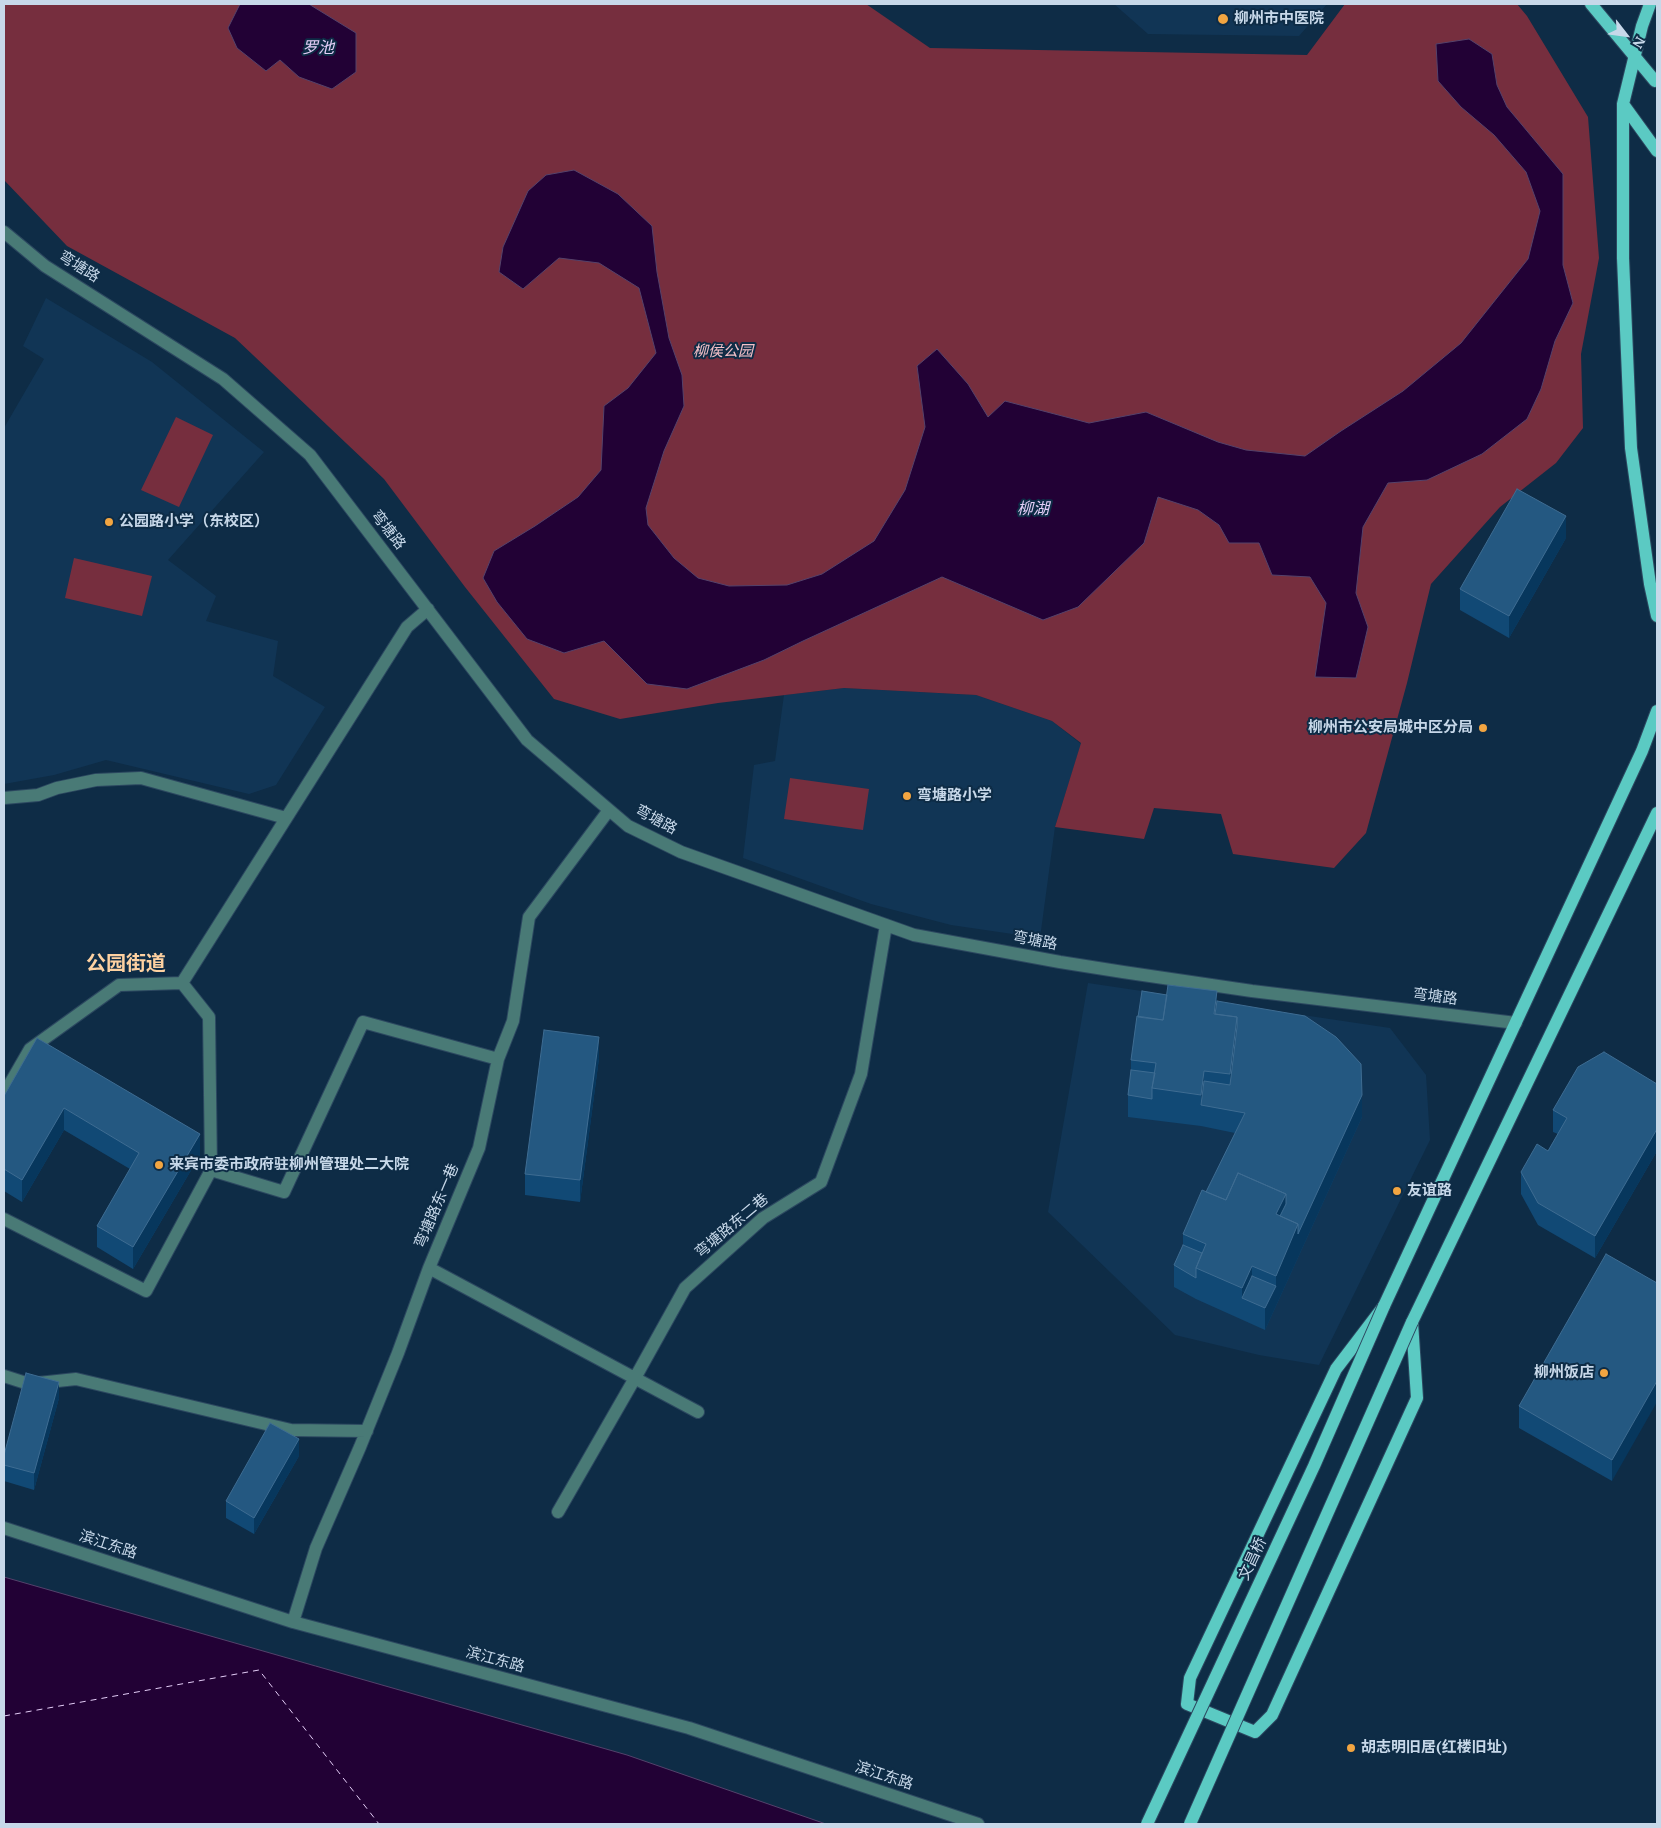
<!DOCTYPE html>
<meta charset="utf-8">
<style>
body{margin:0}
#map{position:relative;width:1661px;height:1828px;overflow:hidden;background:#0e2c46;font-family:"PT Serif",serif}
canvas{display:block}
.frame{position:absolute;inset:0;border:5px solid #c7d8e9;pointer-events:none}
.north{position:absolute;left:1601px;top:10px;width:50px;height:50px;-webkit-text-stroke:4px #0e2c46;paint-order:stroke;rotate:120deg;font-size:14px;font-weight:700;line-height:20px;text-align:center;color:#c7d8e9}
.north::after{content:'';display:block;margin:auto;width:18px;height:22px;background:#c7d8e9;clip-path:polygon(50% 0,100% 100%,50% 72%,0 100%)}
</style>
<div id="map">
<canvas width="1661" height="1828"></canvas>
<div class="frame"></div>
<div class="north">N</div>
</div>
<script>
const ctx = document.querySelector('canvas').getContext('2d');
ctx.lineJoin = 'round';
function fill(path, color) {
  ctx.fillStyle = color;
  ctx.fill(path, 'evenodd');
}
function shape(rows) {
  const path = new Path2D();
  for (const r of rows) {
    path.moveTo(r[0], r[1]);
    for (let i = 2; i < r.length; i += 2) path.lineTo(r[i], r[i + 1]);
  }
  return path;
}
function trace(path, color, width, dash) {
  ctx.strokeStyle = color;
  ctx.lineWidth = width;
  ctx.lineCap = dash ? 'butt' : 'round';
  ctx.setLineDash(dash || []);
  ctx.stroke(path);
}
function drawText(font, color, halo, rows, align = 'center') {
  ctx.font = font + ' "PT Serif","Noto Sans SC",serif';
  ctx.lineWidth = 4;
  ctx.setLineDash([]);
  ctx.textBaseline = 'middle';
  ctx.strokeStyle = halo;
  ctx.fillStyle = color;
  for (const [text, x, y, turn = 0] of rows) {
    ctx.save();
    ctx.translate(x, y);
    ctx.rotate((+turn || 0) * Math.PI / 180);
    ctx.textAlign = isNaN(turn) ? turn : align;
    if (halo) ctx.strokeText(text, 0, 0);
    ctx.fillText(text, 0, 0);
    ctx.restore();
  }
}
const built = shape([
 [1114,4,1327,4,1299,36,1148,34],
 [46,298,152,362,264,452,168,560,216,596,206,621,278,641,273,676,325,707,276,785,249,794,106,760,54,775,4,784,4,428,44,359,23,346],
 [844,688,976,695,1052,721,1081,744,1055,827,1040,938,951,925,871,904,743,858,754,765,775,761,784,695],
 [1088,983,1390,1028,1426,1075,1430,1140,1319,1365,1259,1355,1175,1335,1048,1212]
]);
const green = shape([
 [4,4,866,4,930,48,1307,55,1345,4,1517,4,1527,16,1588,117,1599,258,1581,354,1583,428,1556,463,1500,507,1431,584,1407,683,1366,833,1334,868,1233,854,1221,814,1154,808,1144,839,1055,827,1081,743,1052,721,976,695,844,688,718,703,620,719,554,699,465,587,384,479,235,338,67,246,4,180],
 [176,417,213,435,179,507,141,490],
 [74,558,152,576,142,616,65,598],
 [790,778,869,789,863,830,784,819]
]);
const water = shape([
 [240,4,309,4,312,6,356,33,356,72,332,89,299,77,280,60,266,71,237,48,228,28,240,4],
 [1469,39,1492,54,1497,85,1507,107,1563,174,1563,265,1573,303,1555,341,1541,389,1527,419,1482,454,1427,480,1388,483,1363,527,1356,593,1368,627,1356,678,1315,677,1326,603,1310,577,1272,575,1259,543,1229,543,1219,525,1198,510,1158,497,1144,543,1078,607,1043,620,942,577,803,641,764,660,687,689,647,684,604,641,564,653,527,639,497,602,483,578,494,551,535,526,578,497,601,470,604,406,628,388,656,353,639,288,599,263,559,258,523,289,499,272,503,247,528,191,546,175,574,170,618,194,652,226,657,272,669,338,682,375,684,406,664,451,646,508,648,525,674,558,698,578,729,586,787,585,822,574,874,541,905,490,925,427,917,366,937,349,968,384,988,417,1005,401,1089,423,1146,412,1218,442,1246,450,1305,456,1341,431,1403,391,1461,343,1528,259,1540,211,1526,172,1494,135,1461,107,1438,81,1436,44,1469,39],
 [4,1577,627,1755,826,1824,4,1824,4,1577]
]);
const ferry = shape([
 [4,1716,259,1670,379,1824]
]);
const minor = shape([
 [4,232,45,266,223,379,310,455,527,740,628,826,681,852,914,935,1060,962,1123,972,1252,991,1516,1023],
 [4,798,38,795,57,788,96,780,141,778,286,818],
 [182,983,407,627,428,609],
 [4,1094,30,1049,119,985,182,983],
 [211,1170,284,1192,363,1022,498,1059],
 [4,1219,146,1291,211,1170,209,1017,182,983],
 [429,1268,698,1412],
 [4,1376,29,1384,76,1379,291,1430,367,1431],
 [558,1512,635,1378,685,1288,763,1218,821,1182,861,1074,886,925],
 [4,1528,293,1622,689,1728,978,1824],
 [293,1622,316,1548,360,1447,398,1353,429,1268,479,1148,498,1059,513,1021,529,917,609,810]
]);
const major = shape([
 [1591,4,1655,81],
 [1650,4,1642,26,1623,104,1623,258,1631,448,1650,584,1657,616],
 [1623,104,1657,151],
 [1657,711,1642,751,1384,1306,1336,1369,1190,1678,1187,1704,1255,1732,1272,1715,1417,1398,1412,1322,1657,813]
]);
const majorBridge = shape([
 [1147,1824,1314,1466,1384,1306],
 [1190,1824,1412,1322]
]);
const wall = shape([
 [1566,538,1509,638,1460,610,1460,589],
 [1167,995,1217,1001,1362,1117,1265,1330,1196,1299,1174,1287,1174,1265,1183,1245,1183,1234,1206,1192,1235,1133,1201,1126,1128,1117,1128,1095,1131,1070,1131,1060,1138,1017],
 [599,1058,580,1202,525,1195,525,1174],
 [1657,1084,1657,1151,1595,1258,1538,1225,1521,1194,1521,1172,1548,1151,1558,1134,1553,1132,1553,1110],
 [4,1096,200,1134,200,1155,133,1269,97,1247,97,1226,130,1169,64,1130,22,1202,4,1191],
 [1657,1283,1612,1481,1519,1428,1519,1406],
 [59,1398,34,1490,4,1481,4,1455],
 [299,1456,254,1534,226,1518,226,1501]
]);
const shadedWall = shape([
 [1566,516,1566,538,1509,638,1509,616],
 [1217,991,1217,1024,1214,1014],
 [1237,1017,1237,1049,1230,1106,1230,1074],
 [599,1037,599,1058,580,1202,580,1180],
 [1204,1071,1204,1103,1201,1105,1201,1095],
 [1362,1095,1362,1117,1265,1330,1265,1308,1276,1286,1276,1276,1298,1224],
 [64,1108,64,1130,22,1202,22,1180],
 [1657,1129,1657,1151,1595,1258,1595,1236],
 [200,1134,200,1155,133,1269,133,1247],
 [1286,1194,1286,1225,1276,1214],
 [1252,1266,1252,1298,1242,1298,1242,1288],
 [1657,1381,1657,1402,1612,1481,1612,1460],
 [59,1382,59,1398,34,1490,34,1473],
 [299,1439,299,1456,254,1534,254,1518]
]);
const building = shape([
 [1517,489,1566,516,1509,616,1460,589,1517,489],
 [1168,985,1217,991,1214,1014,1237,1017,1230,1074,1204,1071,1201,1095,1152,1088,1156,1063,1131,1060,1137,1016,1163,1020,1168,985],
 [1142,991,1167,995,1163,1020,1138,1017,1142,991],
 [1217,1001,1305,1016,1336,1037,1361,1064,1362,1095,1298,1234,1298,1224,1280,1216,1286,1204,1286,1194,1238,1173,1226,1200,1206,1192,1245,1113,1201,1105,1204,1081,1230,1085,1237,1027,1237,1017,1215,1014,1217,1001],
 [544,1030,599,1037,580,1180,525,1174,544,1030],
 [37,1038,200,1134,133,1247,97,1226,139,1153,64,1108,22,1180,4,1169,4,1096,37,1038],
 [1604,1052,1657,1084,1657,1129,1595,1236,1538,1203,1521,1172,1537,1144,1548,1151,1567,1118,1553,1110,1578,1067,1604,1052],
 [1131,1070,1155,1073,1152,1088,1152,1099,1128,1095,1131,1070],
 [1238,1173,1286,1194,1276,1214,1298,1224,1276,1276,1252,1266,1242,1288,1196,1268,1206,1244,1183,1234,1202,1190,1226,1200,1238,1173],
 [1183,1245,1202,1253,1196,1268,1196,1278,1174,1265,1183,1245],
 [1606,1254,1657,1283,1657,1381,1612,1460,1519,1406,1606,1254],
 [1252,1276,1276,1286,1265,1308,1242,1298,1252,1276],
 [26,1373,59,1382,34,1473,4,1465,4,1455,26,1373],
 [270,1423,299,1439,254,1518,226,1501,270,1423]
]);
const markers = [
 [1223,19,6,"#f2a541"],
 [109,522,5,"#f2a541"],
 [1483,728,5,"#f2a541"],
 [907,796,5,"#f2a541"],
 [159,1165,5,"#f2a541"],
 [1397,1191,5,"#f2a541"],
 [1604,1373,5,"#f2a541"],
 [1351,1748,5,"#f2a541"]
];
const poiNames = [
 ["柳州市中医院",1234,19],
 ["公园路小学（东校区）",119,522],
 ["柳州市公安局城中区分局",1473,728,"right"],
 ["弯塘路小学",917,796],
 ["来宾市委市政府驻柳州管理处二大院",169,1165],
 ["友谊路",1407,1191],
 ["柳州饭店",1594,1373,"right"],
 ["胡志明旧居(红楼旧址)",1361,1748]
];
const streetNames = [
 ["弯塘路",79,267,32],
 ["弯塘路",388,530,52],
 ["弯塘路",656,820,28],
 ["弯塘路",1035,941,11],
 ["弯塘路",1435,997,7],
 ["弯塘路东一巷",437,1206,-67],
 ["弯塘路东二巷",732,1226,-40],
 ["滨江东路",108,1545,18],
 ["文昌桥",1253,1559,-65],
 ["滨江东路",495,1660,15],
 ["滨江东路",884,1776,18]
];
const parkNames = [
 ["柳侯公园",723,352]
];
const waterNames = [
 ["罗池",318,48],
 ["柳湖",1033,509]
];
const districtNames = [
 ["公园街道",126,964]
];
fill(built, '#113555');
fill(green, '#762e3e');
fill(water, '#220135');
trace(water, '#54426b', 1);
trace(ferry, '#e4cef7', 1, [6, 5]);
trace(minor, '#2c4860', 14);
trace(major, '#2c4860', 14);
trace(minor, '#497a76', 12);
trace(major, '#5bcac3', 12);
trace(majorBridge, '#2c4860', 14, []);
trace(majorBridge, '#5bcac3', 12);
fill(wall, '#114975');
fill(shadedWall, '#07375d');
fill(building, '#245881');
trace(building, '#3e6c92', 1);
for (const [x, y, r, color] of markers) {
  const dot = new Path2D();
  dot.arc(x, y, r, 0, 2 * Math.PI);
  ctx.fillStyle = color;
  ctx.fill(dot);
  trace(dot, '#0e2c46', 2);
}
drawText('bold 15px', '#c7d8e9', '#0e2c46', poiNames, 'left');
drawText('15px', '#c7d8e9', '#0e2c46', streetNames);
drawText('italic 15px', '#f5c1c8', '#0e2c46', parkNames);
drawText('italic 16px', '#e4cef7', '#0e2c46', waterNames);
drawText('bold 20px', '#fdd1a1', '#0e2c46', districtNames);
</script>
